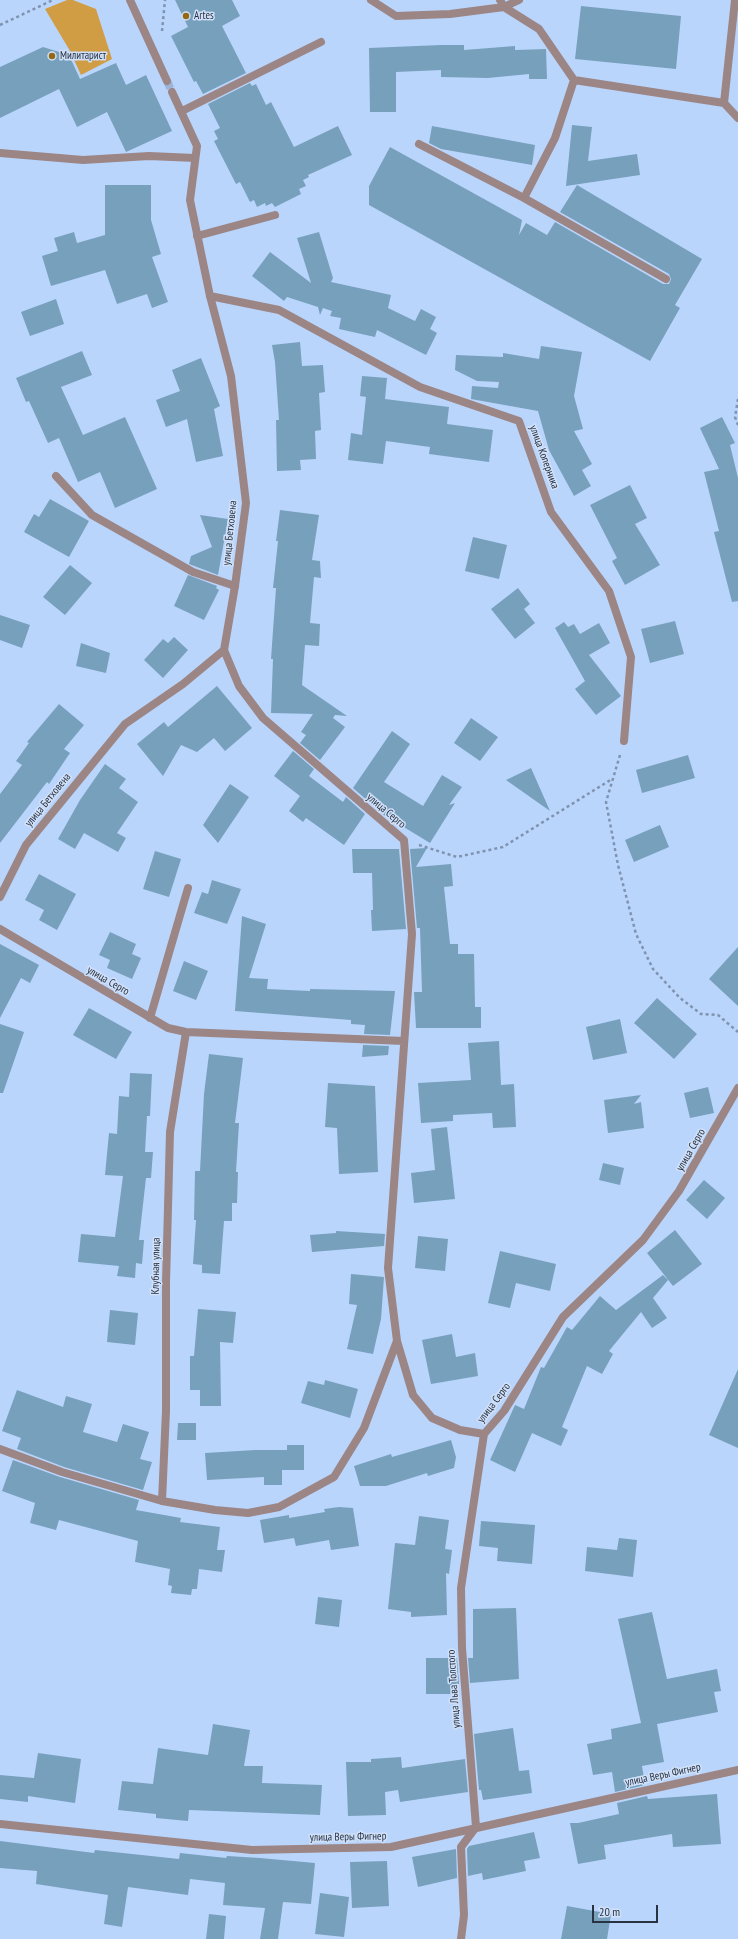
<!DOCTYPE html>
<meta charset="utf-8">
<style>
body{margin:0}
#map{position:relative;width:738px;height:1939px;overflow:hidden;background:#bad5fc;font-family:"PT Sans Narrow",sans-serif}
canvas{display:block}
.scale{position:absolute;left:592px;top:1905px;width:66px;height:18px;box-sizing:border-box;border:2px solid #283241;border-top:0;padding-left:5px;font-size:12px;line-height:14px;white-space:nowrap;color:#283241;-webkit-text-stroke:3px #d1e1f9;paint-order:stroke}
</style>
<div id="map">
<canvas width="738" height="1939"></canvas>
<div class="scale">20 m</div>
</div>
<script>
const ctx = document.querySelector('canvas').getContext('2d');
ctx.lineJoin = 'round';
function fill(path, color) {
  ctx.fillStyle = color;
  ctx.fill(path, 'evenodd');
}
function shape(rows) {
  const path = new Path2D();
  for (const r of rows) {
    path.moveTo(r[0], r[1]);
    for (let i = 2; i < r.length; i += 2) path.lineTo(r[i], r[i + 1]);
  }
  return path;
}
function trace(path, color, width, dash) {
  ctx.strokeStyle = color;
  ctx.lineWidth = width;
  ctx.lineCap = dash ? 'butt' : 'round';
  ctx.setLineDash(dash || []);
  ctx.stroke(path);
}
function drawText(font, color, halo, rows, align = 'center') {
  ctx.font = font + ' "PT Sans Narrow",sans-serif';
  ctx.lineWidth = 3;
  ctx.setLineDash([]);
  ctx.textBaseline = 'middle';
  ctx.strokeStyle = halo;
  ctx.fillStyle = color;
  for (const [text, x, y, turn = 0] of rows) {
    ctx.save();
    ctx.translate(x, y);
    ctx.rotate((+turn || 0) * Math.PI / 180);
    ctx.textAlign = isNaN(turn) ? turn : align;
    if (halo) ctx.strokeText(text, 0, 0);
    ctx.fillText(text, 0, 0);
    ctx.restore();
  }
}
const green = shape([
 [67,0,73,0,96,9,112,59,81,75,70,51,45,9]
]);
const building = shape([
 [175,0,232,0,240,16,222,26,246,73,203,94,196,81,194,82,171,36,188,27],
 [581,6,681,16,676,69,575,59],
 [441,45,464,45,464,50,515,46,515,50,546,49,547,79,529,79,529,74,488,78,441,77,441,70,396,72,396,112,370,112,369,48],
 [43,47,69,55,80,79,116,63,126,85,146,75,172,131,126,152,107,112,77,127,59,89,0,118,0,67],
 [250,83,252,86,256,84,266,105,271,102,294,147,338,126,352,155,308,175,309,177,303,180,306,186,299,189,301,194,275,207,272,203,266,206,265,203,257,207,254,200,250,202,240,182,236,184,214,141,218,139,214,131,220,128,208,104],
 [572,125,592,127,588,161,637,154,640,175,566,186],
 [432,126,535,145,532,165,441,149,429,143],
 [390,147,522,220,519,235,526,223,547,235,555,222,663,284,669,284,671,279,669,274,560,212,577,185,702,259,675,305,680,308,650,361,369,205,369,186],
 [105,185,151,185,151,220,161,254,152,257,168,302,152,308,147,294,117,304,105,270,51,286,42,256,58,251,54,238,74,232,77,243,105,235],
 [319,232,333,278,331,282,391,295,388,308,415,321,421,309,436,317,430,329,437,333,426,355,377,330,375,337,339,329,341,318,330,316,332,311,323,308,320,315,318,307,287,297,284,301,252,276,270,252,311,283,297,238],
 [56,299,64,324,30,336,21,312],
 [300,342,302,366,323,365,325,392,319,393,321,430,315,431,316,459,300,460,301,470,277,471,276,420,279,420,275,362,272,345],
 [541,346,582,352,574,396,583,429,574,431,592,464,582,470,591,486,574,496,549,450,538,411,471,399,472,386,498,388,499,382,477,381,455,370,456,355,503,357,503,353,539,359],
 [82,351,92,375,61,387,83,435,125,417,157,489,115,508,100,472,78,482,59,438,48,443,29,401,26,402,16,378],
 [201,358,220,406,214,409,223,456,196,462,187,419,166,427,156,400,180,391,172,370],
 [362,376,387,378,385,399,449,407,447,424,493,430,489,462,429,454,430,447,386,441,383,464,348,460,351,433,362,435,366,397,360,396],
 [722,417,735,443,730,445,738,478,738,601,732,602,714,532,719,531,704,472,719,469,700,428],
 [630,485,647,518,635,524,660,565,625,585,612,561,617,558,590,505],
 [50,499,89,521,69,557,24,532,34,514,39,517],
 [280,510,319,515,312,560,320,561,321,578,314,577,310,623,320,624,319,646,305,645,302,685,347,716,335,715,333,718,345,727,320,760,300,743,306,735,301,732,313,714,271,713,273,659,271,659,276,588,273,588,278,541,276,541],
 [200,515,228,519,218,575,189,564,191,556,212,547],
 [473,537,507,545,499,579,465,571],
 [70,565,92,583,65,615,43,597],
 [188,575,217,586,216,588,219,590,204,620,174,606],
 [518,588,530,604,524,609,535,623,515,639,491,609],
 [0,615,30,625,22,648,0,640],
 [675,621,684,654,650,663,641,629],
 [564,622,568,627,574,624,580,634,599,623,610,643,589,655,621,696,596,715,575,689,585,681,555,628],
 [174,637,188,650,163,678,144,660,163,639,168,643],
 [81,643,110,653,106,673,76,666],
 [217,686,252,728,225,751,214,738,197,752,181,745,163,776,137,744,164,722,168,727],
 [59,704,84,725,64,749,70,753,49,784,47,782,0,843,0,794,22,765,16,761,29,743,27,742],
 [471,718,498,737,480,761,454,743],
 [392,731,410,744,384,782,423,806,442,775,462,787,449,805,455,803,430,843,384,815,353,788],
 [293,751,314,769,309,776,343,802,346,797,365,814,344,845,306,818,303,822,289,811,300,796,274,776],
 [688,755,695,778,642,793,636,770],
 [105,764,126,779,119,788,138,802,117,833,126,838,118,852,84,833,75,849,58,839,80,800],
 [531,768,550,811,506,780],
 [230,784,249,797,218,843,203,825],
 [660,825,669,847,634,862,625,840],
 [427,848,416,867,451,864,453,886,444,887,450,944,458,944,458,954,474,954,475,1007,481,1007,481,1028,416,1028,414,992,422,992,420,928,417,928,410,849],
 [352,849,399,849,406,929,372,931,371,910,373,910,372,873,353,873],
 [155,851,181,859,169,897,143,889],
 [39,874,76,894,57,930,39,920,44,910,25,900],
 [212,880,241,889,227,924,194,913,202,892,208,894],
 [242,916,266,924,249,978,268,979,267,989,310,991,310,989,395,991,390,1035,364,1034,365,1025,351,1024,351,1020,235,1011],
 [110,932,136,944,132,954,141,958,132,979,107,968,110,960,99,955],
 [0,944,39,965,30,983,21,978,0,1018],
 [738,947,738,1006,709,979],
 [184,961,208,971,196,1000,173,991],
 [657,998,697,1034,674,1059,634,1023],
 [89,1008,132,1032,116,1059,73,1035],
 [620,1019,627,1053,593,1060,586,1027],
 [0,1024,24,1032,3,1093,0,1093],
 [499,1041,501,1085,514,1084,516,1127,493,1128,492,1113,453,1115,453,1121,421,1123,418,1083,471,1080,468,1043],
 [363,1045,389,1046,388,1055,362,1057],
 [209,1054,243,1058,235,1123,239,1123,236,1172,238,1172,237,1203,232,1203,232,1221,224,1221,220,1274,202,1273,202,1265,193,1264,196,1220,194,1220,195,1171,200,1171,204,1094],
 [130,1073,152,1074,150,1116,147,1116,145,1152,153,1152,151,1178,146,1178,139,1240,144,1240,142,1264,136,1263,135,1278,117,1276,119,1266,78,1262,81,1234,115,1237,123,1176,105,1175,109,1133,117,1134,119,1096,129,1097],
 [328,1083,375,1086,378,1172,339,1174,337,1128,325,1127],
 [708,1087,714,1113,690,1118,684,1093],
 [641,1095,634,1104,641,1102,644,1128,608,1133,604,1100],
 [447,1127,455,1199,414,1203,411,1173,435,1170,431,1129],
 [603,1163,624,1168,620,1185,599,1180],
 [704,1180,725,1198,707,1219,686,1200],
 [675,1230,702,1264,673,1286,647,1253],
 [336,1231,385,1234,384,1246,312,1252,310,1235,336,1233],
 [418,1236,448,1239,445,1271,415,1268],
 [500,1251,556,1264,550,1291,516,1283,510,1308,488,1303],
 [351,1274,384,1277,381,1319,373,1354,347,1349,357,1305,349,1304],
 [663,1275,668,1280,653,1298,667,1318,652,1328,641,1312,609,1351,613,1354,602,1374,587,1366,562,1427,568,1430,561,1446,532,1433,515,1472,490,1460,515,1405,524,1409,541,1367,544,1368,567,1327,572,1330,600,1296,616,1310],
 [198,1309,236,1312,233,1343,220,1342,221,1406,200,1406,200,1390,190,1390,190,1356,194,1356],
 [110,1310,138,1313,135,1345,107,1342],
 [452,1334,456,1357,475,1353,478,1376,431,1384,422,1340],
 [738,1369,738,1448,709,1435],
 [325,1380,358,1389,350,1418,301,1403,308,1381,324,1385],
 [17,1390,63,1407,66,1396,92,1404,83,1432,117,1442,123,1424,149,1432,140,1459,152,1462,143,1490,64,1467,17,1449,21,1438,2,1431],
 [178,1423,196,1423,196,1440,177,1440],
 [451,1440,456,1457,454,1468,428,1476,427,1473,386,1486,360,1486,354,1466,391,1454,392,1457],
 [287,1445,304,1445,304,1470,282,1470,282,1485,264,1485,264,1477,207,1480,205,1453,255,1450,287,1450],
 [13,1460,60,1477,139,1500,136,1510,181,1518,180,1522,220,1527,217,1550,225,1550,222,1572,199,1569,197,1589,192,1589,191,1595,171,1593,172,1586,168,1585,170,1569,135,1562,138,1541,59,1520,56,1530,30,1523,35,1503,2,1491],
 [339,1507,353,1508,359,1546,331,1550,329,1540,296,1546,294,1538,264,1543,260,1520,289,1515,289,1518,325,1512,324,1509],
 [419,1516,449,1520,445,1549,452,1550,449,1574,446,1573,447,1615,411,1617,411,1612,388,1609,395,1543,415,1545],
 [481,1521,535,1525,532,1564,497,1561,498,1548,479,1546],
 [619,1538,637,1540,633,1577,585,1571,587,1547,617,1550],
 [318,1597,342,1600,339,1627,315,1624],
 [516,1608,519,1679,470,1683,468,1658,473,1658,473,1609],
 [652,1612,667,1679,717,1669,721,1691,714,1692,718,1712,657,1724,664,1762,642,1766,645,1785,615,1792,612,1772,593,1775,587,1744,612,1739,611,1729,641,1723,618,1619],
 [426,1658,457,1658,459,1684,452,1684,452,1694,426,1694],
 [213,1724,250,1730,244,1766,263,1766,262,1783,322,1785,320,1815,189,1810,188,1821,156,1818,156,1814,118,1810,122,1781,153,1784,158,1748,208,1755],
 [513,1728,519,1771,529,1770,532,1793,483,1800,481,1790,479,1790,474,1734],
 [38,1753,81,1759,75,1803,28,1796,28,1802,0,1799,0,1775,34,1778],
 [401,1757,402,1768,465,1759,468,1792,400,1802,398,1790,385,1792,386,1815,348,1816,346,1762,371,1762,371,1759],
 [717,1794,721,1844,673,1847,672,1834,604,1845,606,1859,578,1864,570,1823,578,1823,619,1814,617,1803,647,1796,648,1799],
 [534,1832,540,1858,524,1861,526,1871,483,1880,482,1873,468,1876,467,1849,469,1846],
 [0,1841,94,1853,95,1850,179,1859,180,1853,226,1858,227,1856,260,1858,315,1863,311,1904,283,1902,278,1939,260,1939,265,1908,223,1905,225,1883,190,1879,188,1895,128,1887,122,1927,104,1924,108,1895,36,1884,37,1871,0,1868],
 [456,1849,457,1878,418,1887,412,1857],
 [387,1861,389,1906,352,1908,350,1862],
 [320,1893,349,1897,344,1937,315,1934],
 [567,1906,611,1914,607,1939,561,1939],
 [209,1914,226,1916,224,1939,206,1939]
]);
const minorTunnel = shape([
 [167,81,172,92]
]);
const path = shape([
 [0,25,53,0],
 [162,31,165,0],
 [738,399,735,417,738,425],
 [620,755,606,802,618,865,636,934,653,969,680,998,701,1014,718,1015,738,1032],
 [419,845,457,857,503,847,612,779]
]);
const service = shape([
 [371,0,396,16,450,14,504,7,519,0],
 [500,0,504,7,539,29,574,80,724,103,735,0],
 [724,103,738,118],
 [182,111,321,42],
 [419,144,524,198,666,279],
 [0,153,83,160,149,156,195,158],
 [524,198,555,138,574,80],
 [197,236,275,215],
 [56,476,92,515,193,572,235,586],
 [150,1018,188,888]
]);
const minor = shape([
 [130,0,167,81],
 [210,296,279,310,420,387,519,421,551,512,609,591,631,657,624,741],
 [224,650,239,686,263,718,404,840,412,934,388,1268,397,1341,413,1395,432,1418,460,1430,484,1434],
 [0,897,26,845,125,724,183,684,224,650,235,586,246,503,231,376,210,296,190,200,197,146,172,92],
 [0,929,168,1028,186,1032,404,1041],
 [484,1434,504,1411,563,1317,643,1240,679,1191,738,1088],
 [0,1449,62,1472,162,1501,215,1510,248,1513,279,1507,334,1477,364,1428,397,1341],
 [162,1501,166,1411,166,1282,170,1132,186,1032],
 [0,1824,252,1850,391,1847,738,1770],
 [461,1939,464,1915,461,1847,476,1827,462,1648,461,1588,484,1434]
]);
const markers = [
 [186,16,4,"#936913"],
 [52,56,4,"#936913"]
];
const poiNames = [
 ["Artes",194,16],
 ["Милитарист",60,56]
];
const streetNames = [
 ["улица Коперника",544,457,70],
 ["улица Бетховена",230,533,-84],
 ["улица Бетховена",48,800,-51],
 ["улица Серго",386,811,40],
 ["улица Серго",108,981,30],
 ["улица Серго",691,1150,-60],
 ["Клубная улица",156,1266,-89],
 ["улица Серго",494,1403,-53],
 ["улица Льва Толстого",454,1689,-94],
 ["улица Веры Фигнер",663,1775,-12],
 ["улица Веры Фигнер",348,1837,-1]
];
fill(green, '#d09d44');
fill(building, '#77a0bd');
trace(minorTunnel, '#9db4d7', 8, [8, 4]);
trace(path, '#7f93b0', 2.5, [3, 3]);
trace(service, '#9c8585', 8);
trace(minor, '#9c8585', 8);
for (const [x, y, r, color] of markers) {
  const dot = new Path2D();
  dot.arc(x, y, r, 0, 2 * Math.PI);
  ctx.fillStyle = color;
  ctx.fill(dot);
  trace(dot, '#d1e1f9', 1.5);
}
drawText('11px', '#283241', '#d1e1f9', poiNames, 'left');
drawText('11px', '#283241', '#d1e1f9', streetNames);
</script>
